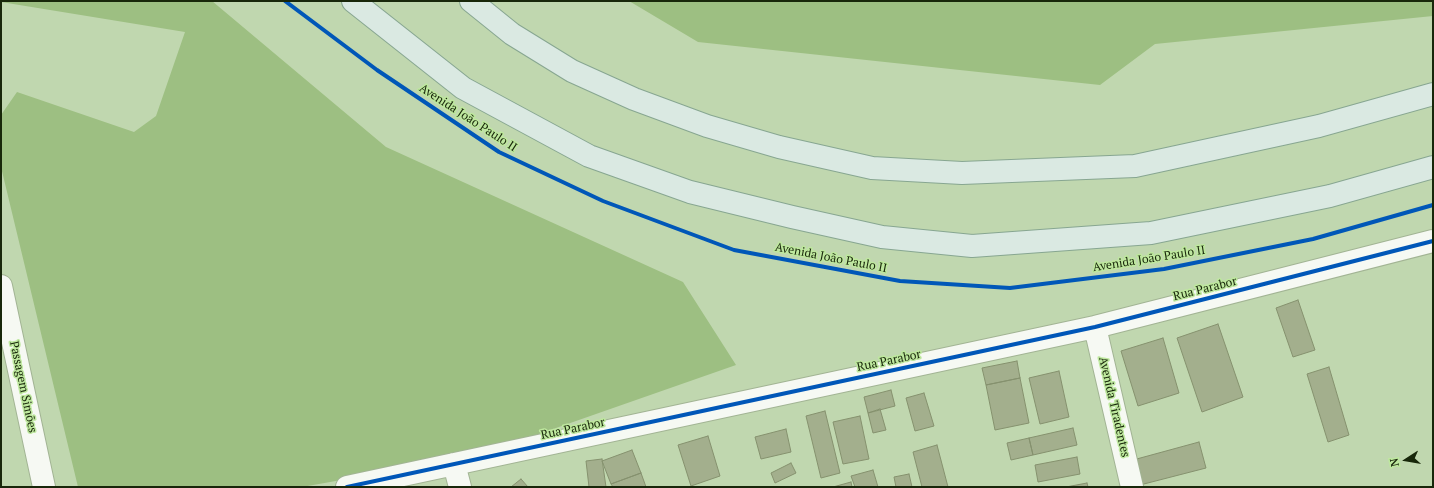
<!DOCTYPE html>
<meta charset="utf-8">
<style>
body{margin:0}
#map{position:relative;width:1434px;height:488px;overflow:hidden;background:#c0d7af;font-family:"PT Serif",serif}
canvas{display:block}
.frame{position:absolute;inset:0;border:2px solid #18270a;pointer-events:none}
.north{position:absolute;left:1386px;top:440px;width:40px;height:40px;-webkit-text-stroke:3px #bee89e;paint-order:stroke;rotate:258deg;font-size:11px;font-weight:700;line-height:16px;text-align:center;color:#18270a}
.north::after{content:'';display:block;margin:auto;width:14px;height:18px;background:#18270a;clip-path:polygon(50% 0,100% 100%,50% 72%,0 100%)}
</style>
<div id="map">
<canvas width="1434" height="488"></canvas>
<div class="frame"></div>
<div class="north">N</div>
</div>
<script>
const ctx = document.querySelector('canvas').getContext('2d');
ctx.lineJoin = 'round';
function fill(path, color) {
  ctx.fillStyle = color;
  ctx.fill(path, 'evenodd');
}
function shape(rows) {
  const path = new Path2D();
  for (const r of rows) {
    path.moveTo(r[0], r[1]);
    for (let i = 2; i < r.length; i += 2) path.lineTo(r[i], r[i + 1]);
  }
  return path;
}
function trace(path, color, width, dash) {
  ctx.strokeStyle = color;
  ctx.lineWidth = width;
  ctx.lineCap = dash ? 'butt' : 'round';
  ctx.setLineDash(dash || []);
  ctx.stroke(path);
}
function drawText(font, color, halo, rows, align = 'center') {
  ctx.font = font + ' "PT Serif",serif';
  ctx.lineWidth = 3;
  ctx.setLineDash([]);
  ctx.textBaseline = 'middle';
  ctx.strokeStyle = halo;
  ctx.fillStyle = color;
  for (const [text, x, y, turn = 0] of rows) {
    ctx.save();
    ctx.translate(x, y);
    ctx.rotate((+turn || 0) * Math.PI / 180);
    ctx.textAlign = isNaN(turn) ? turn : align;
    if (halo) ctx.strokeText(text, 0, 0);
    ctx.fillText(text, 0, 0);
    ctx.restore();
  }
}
const forest = shape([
 [1,1,212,1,386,147,683,282,736,365,476,456,302,487,78,487,1,167,1,115,17,92,134,132,156,116,185,32,1,2],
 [629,1,1433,1,1433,16,1155,44,1100,85,698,42]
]);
const building = shape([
 [1298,300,1315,350,1293,357,1276,308,1298,300],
 [1218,324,1243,397,1202,412,1177,338,1218,324],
 [1163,338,1179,393,1138,406,1121,351,1163,338],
 [1017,361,1020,378,986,385,982,368,1017,361],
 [1329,367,1349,435,1328,442,1307,374,1329,367],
 [1059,371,1069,417,1040,424,1029,378,1059,371],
 [1020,378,1029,423,995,430,986,385,1020,378],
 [891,390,895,406,868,413,864,397,891,390],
 [924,393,934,426,915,431,906,398,924,393],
 [880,409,886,430,873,433,868,413,880,409],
 [825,411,840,473,821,478,806,416,825,411],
 [860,416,869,459,843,464,833,422,860,416],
 [1073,428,1077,445,1033,455,1029,438,1073,428],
 [786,429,791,452,761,459,755,437,786,429],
 [708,436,720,476,691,486,678,445,708,436],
 [1029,438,1033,455,1011,460,1007,443,1029,438],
 [1199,442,1206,468,1140,485,1133,460,1199,442],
 [937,445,948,487,922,487,913,452,937,445],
 [632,450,641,473,611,484,602,461,632,450],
 [1077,457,1080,474,1038,482,1035,465,1077,457],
 [602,459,606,487,589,487,586,461,602,459],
 [791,463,796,473,775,483,771,473,791,463],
 [873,470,878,487,855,487,851,476,873,470],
 [641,473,646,487,613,487,611,484,641,473],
 [909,474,912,487,896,487,894,477,909,474],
 [521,479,528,487,511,487,521,479],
 [851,482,852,487,833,487,851,482],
 [1087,483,1088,487,1066,487,1087,483]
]);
const minor = shape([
 [1,286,44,487],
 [1095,327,1132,487],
 [454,464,460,487],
 [347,487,1095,327,1433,241]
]);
const primary = shape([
 [353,1,463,88,589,156,690,192,792,217,882,237,972,246,1151,233,1330,196,1433,167],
 [471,1,512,34,572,71,634,99,707,126,779,147,872,168,962,173,1135,166,1319,126,1433,94]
]);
const cycleway = shape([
 [285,1,377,70,499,152,603,201,734,250,900,281,1010,288,1164,269,1313,239,1433,205],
 [347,487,1095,327,1433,241]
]);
const streetNames = [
 ["Avenida João Paulo II",468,118,33],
 ["Avenida João Paulo II",831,258,11],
 ["Avenida João Paulo II",1149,259,-9],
 ["Rua Parabor",1205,289,-14],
 ["Rua Parabor",889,361,-12],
 ["Passagem Simões",23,387,78],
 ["Avenida Tiradentes",1114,407,77],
 ["Rua Parabor",573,429,-12]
];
fill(forest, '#9dbf82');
fill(building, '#a3af8d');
trace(building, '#85916e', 1);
trace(minor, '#a2b494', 24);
trace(primary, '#87a691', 24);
trace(minor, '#f6f9f3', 22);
trace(primary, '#dae9e2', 22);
trace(cycleway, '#0057b8', 4);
drawText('12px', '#18270a', '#bee89e', streetNames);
</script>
